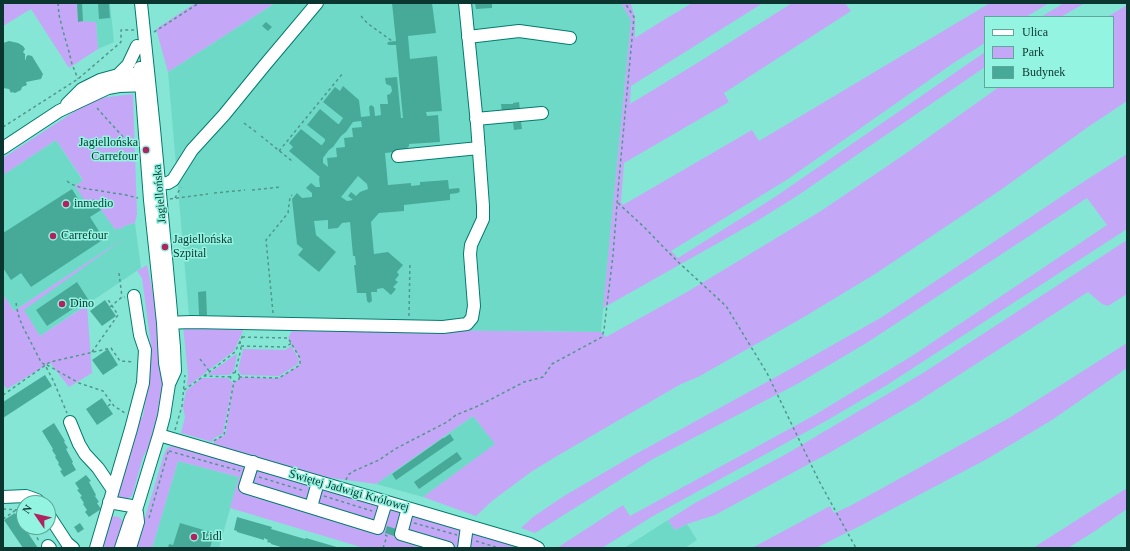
<!DOCTYPE html>
<meta charset="utf-8">
<style>
body{margin:0}
#map{position:relative;width:1130px;height:551px;overflow:hidden;background:#86e6d5;font-family:"Times New Roman",serif}
canvas{display:block}
.frame{position:absolute;inset:0;border:4px solid #0b362f;pointer-events:none}
.legend{position:absolute;left:984px;top:16px;width:130px;height:72px;box-sizing:border-box;background:#94f4e2;border:1px solid #5da89a;margin:0;padding:5px 7px;list-style:none;font-size:12px;color:#0b362f}
.legend li{display:flex;align-items:center;gap:8px;height:20px}
.legend b{width:20px;border:1px solid #5da89a}
.north{position:absolute;left:16px;top:495px;width:40px;height:40px;box-sizing:border-box;background:#94f4e2;border:1px solid #5da89a;border-radius:50%;rotate:304deg;font-size:11px;font-weight:700;line-height:16px;text-align:center;color:#0b362f}
.north::after{content:'';display:block;margin:auto;width:14px;height:18px;background:#af235f;clip-path:polygon(50% 0,100% 100%,50% 72%,0 100%)}
</style>
<div id="map">
<canvas width="1130" height="551"></canvas>
<div class="frame"></div>
<ul class="legend">
<li><b style="height:5px;background:#fff"></b>Ulica</li>
<li><b style="height:11px;background:#c5a7f7"></b>Park</li>
<li><b style="height:11px;background:#47aa99"></b>Budynek</li>
</ul>
<div class="north">N</div>
</div>
<script>
const ctx = document.querySelector('canvas').getContext('2d');
ctx.lineJoin = 'round';
function fill(path, color) {
  ctx.fillStyle = color;
  ctx.fill(path, 'evenodd');
}
function shape(rows) {
  const path = new Path2D();
  for (const r of rows) {
    if (r.length === 3) {
      path.moveTo(r[0] + r[2], r[1]);
      path.arc(r[0], r[1], r[2], 0, 2 * Math.PI);
      continue;
    }
    path.moveTo(r[0], r[1]);
    for (let i = 2; i < r.length; i += 2) path.lineTo(r[i], r[i + 1]);
  }
  return path;
}
function trace(path, color, width, dash) {
  ctx.strokeStyle = color;
  ctx.lineWidth = width;
  ctx.lineCap = dash ? 'butt' : 'round';
  ctx.setLineDash(dash || []);
  ctx.stroke(path);
}
function drawText(font, color, halo, rows, align = 'center') {
  ctx.font = font + ' "Times New Roman",serif';
  ctx.lineWidth = 3;
  ctx.setLineDash([]);
  ctx.textBaseline = 'middle';
  ctx.strokeStyle = halo;
  ctx.fillStyle = color;
  for (const [text, x, y, turn = 0] of rows) {
    ctx.save();
    ctx.translate(x, y);
    ctx.rotate((+turn || 0) * Math.PI / 180);
    ctx.textAlign = isNaN(turn) ? turn : align;
    if (halo) ctx.strokeText(text, 0, 0);
    ctx.fillText(text, 0, 0);
    ctx.restore();
  }
}
const built = shape([
 [77,3,110,3,114,42,98,49,96,22,78,22],
 [275,3,621,3,631,20,601,332,190,328,168,72],
 [56,140,83,181,87,204,94,199,115,229,120,229,127,225,135,223,141,268,40,336,23,310,113,246,14,311,3,294,3,175],
 [473,416,496,444,423,497,376,484],
 [178,461,239,477,219,548,152,548],
 [668,520,675,530,687,524,697,540,685,548,624,548]
]);
const green = shape([
 [7,3,77,3,78,21,96,22,98,49,69,68,31,9,3,26,3,6],
 [195,3,275,3,168,72,156,29],
 [621,3,631,4,635,17,635,38,662,21,692,3,763,3,631,86,630,104,694,65,792,3,845,3,851,11,724,93,729,102,624,163,621,202,623,205,752,130,759,141,990,3,1049,3,1026,17,985,17,985,43,955,62,788,179,671,251,678,258,775,197,985,52,985,67,797,196,757,221,603,308,631,20],
 [1064,3,1085,3,1061,17,1041,17],
 [1127,5,1127,101,1088,127,1002,189,875,274,804,317,698,377,681,384,557,456,531,472,492,501,476,516,423,497,495,444,473,416,376,484,324,477,213,445,215,440,225,435,234,381,237,381,239,377,279,378,300,365,300,358,288,338,293,329,601,332,606,337,687,292,821,211,905,154,999,87,1113,87,1113,17,1107,17],
 [133,94,137,214,135,223,127,225,120,229,115,229,94,200,87,204,75,186,83,180,56,140,3,175,3,158,86,104,101,98],
 [1127,154,1127,229,887,385,826,421,653,516,602,548,557,548,623,505,630,516,813,416,912,356,1107,225,1087,198,868,342,799,383,653,459,535,533,521,528,533,517,564,496,634,455,785,372,882,317,1077,186],
 [126,237,24,310,40,336,87,305,92,373,69,387,50,363,7,389,3,384,3,294,14,311],
 [1127,240,1127,294,1108,306,1102,304,1088,292,917,402,829,453,715,515,687,524,675,530,668,520,695,503,788,453,923,373],
 [147,265,160,327,162,366,162,388,156,422,148,448,143,457,132,496,126,499,120,498,115,494,135,420,143,417,152,352,142,278,137,271],
 [183,325,245,326,234,351,210,369,208,368,209,370,187,387,188,376],
 [1127,343,1127,368,1052,420,987,459,862,525,816,548,752,548,830,506,834,513,850,506,1009,418],
 [291,346,299,359,298,364,279,376,241,375,238,370,243,349,285,350],
 [236,354,237,355,234,371,232,372,230,375,207,375],
 [202,378,228,378,233,383,223,434,214,438,212,442,181,433,185,417,183,407,186,391],
 [172,446,211,456,454,527,519,548,364,548,230,508,239,477,178,461,152,548,136,548,164,454,167,448],
 [1127,488,1127,509,1095,531,1068,548,1033,548],
 [111,516,119,517,123,521,123,524,117,548,99,548]
]);
const building = shape([
 [77,3,82,3,83,21,78,22],
 [98,3,109,3,110,18,99,19],
 [392,3,432,3,436,33,408,36,410,59,437,56,442,111,426,112,427,116,438,115,440,142,409,144,409,146,404,151,385,153,388,185,411,183,411,186,420,185,420,182,448,180,449,189,459,188,460,191,458,193,450,194,450,200,404,205,404,211,379,213,371,222,374,254,388,252,403,265,397,272,399,275,395,280,398,282,393,287,396,289,391,295,383,288,377,289,377,292,371,292,372,301,369,303,367,301,366,293,357,293,354,265,356,265,355,256,353,256,350,222,342,223,338,228,328,229,328,220,314,221,316,235,336,252,319,272,298,255,303,249,297,244,292,199,297,193,302,198,312,197,312,193,306,188,311,183,316,187,320,187,319,178,320,177,289,151,293,147,289,143,301,129,321,145,322,145,325,141,325,139,307,125,320,109,338,124,339,124,343,118,323,102,335,87,340,91,343,86,359,100,361,117,370,116,369,107,371,105,374,107,375,116,381,115,380,104,388,104,387,95,390,94,392,91,391,86,386,84,385,78,397,77,401,118,403,118,396,45,389,45,387,44,388,42,396,41],
 [361,121,362,127,352,128,353,137,344,138,345,147,336,148,337,157,327,158,328,167,323,163,323,158,329,150,333,147,341,136,346,132,353,122],
 [358,176,367,184,368,189,360,192,356,196,351,192,348,196,353,200,347,201,341,197],
 [475,3,492,3,492,8,476,9],
 [266,22,272,27,268,31,262,26],
 [9,41,18,43,23,46,25,49,23,52,25,54,25,60,26,59,26,57,28,55,32,56,43,74,41,79,26,82,27,85,22,87,21,90,15,93,12,92,11,93,9,89,3,88,3,43],
 [519,102,520,110,502,112,501,104,513,104,513,103],
 [521,122,522,129,514,130,513,123],
 [72,189,83,207,94,199,101,210,90,217,104,239,31,287,21,273,11,280,3,268,3,233],
 [77,282,88,299,47,326,36,310],
 [206,291,207,315,199,315,198,292],
 [105,300,116,316,102,326,90,311],
 [108,349,118,365,103,375,92,360],
 [45,375,52,386,3,418,3,402],
 [102,398,113,414,97,425,86,409],
 [54,423,65,441,64,442,68,448,66,449,73,462,72,463,76,470,64,477,60,471,62,470,58,464,59,463,55,457,56,456,52,450,53,449,42,431],
 [450,434,454,440,396,480,392,474,443,438,444,438],
 [457,452,462,459,419,489,414,482],
 [86,475,91,481,89,482,96,495,95,496,99,502,97,503,101,509,89,517,85,512,87,510,83,504,84,503,80,497,82,496,77,490,79,489,75,483],
 [15,513,24,527,38,548,23,548,4,520],
 [237,517,272,527,271,529,305,539,306,538,340,548,284,548,271,544,271,543,267,542,268,540,264,538,264,540,237,532,237,531,234,530],
 [80,523,84,529,78,533,74,527],
 [180,523,214,533,210,548,168,548,169,544,173,545],
 [387,526,396,529,394,536,385,533]
]);
const path = shape([
 [58,3,59,15,62,27,69,52,72,64,78,79],
 [361,16,367,23,392,41],
 [154,32,199,3],
 [97,108,132,147],
 [244,123,256,132],
 [3,127,78,79,121,42,121,30,134,30],
 [261,136,292,161],
 [279,151,343,73],
 [67,181,71,184,82,188,126,195,138,198],
 [252,190,281,187],
 [214,193,245,190],
 [175,198,181,187],
 [170,199,208,194],
 [618,203,645,228,676,260,726,306,767,373,819,481,856,548],
 [119,273,122,297],
 [16,303,18,314,22,325,41,362,45,365,53,380,67,413],
 [110,307,122,297,125,297],
 [273,313,266,240,288,213,290,197,292,195],
 [409,316,410,262],
 [241,346,285,347,292,343],
 [92,352,118,315,107,298],
 [200,359,210,372],
 [47,365,79,383,103,391,114,406,125,413],
 [235,377,4.5],
 [235,373,241,349,240,341],
 [204,376,235,352,244,333],
 [239,377,279,378,300,365,300,358,288,338,242,337],
 [184,390,204,376,231,377],
 [3,395,50,362,111,348,120,361,134,362],
 [108,406,112,403],
 [175,430,182,406,185,375],
 [214,441,215,440,224,435,234,381],
 [169,451,240,471],
 [259,477,305,491],
 [346,480,348,475,354,471,379,460,395,449,447,422,456,415,478,406,524,382,543,377,552,364,602,337,604,330,613,255,619,179,634,17,625,3],
 [324,496,372,511],
 [3,509,19,510,24,517],
 [149,518,169,449],
 [3,519,16,510],
 [19,519,24,517],
 [414,523,457,535],
 [31,527,39,541],
 [29,534,33,531],
 [476,541,499,548],
 [215,548,216,548],
 [383,548,387,536,385,535]
]);
const minor = shape([
 [468,37,519,31,570,38],
 [140,68,150,200,163,323,165,363,169,384],
 [118,75,128,65,137,46],
 [67,104,82,89,100,80,122,74,148,74],
 [476,119,542,113],
 [3,148,59,111,108,88,119,86,148,85],
 [398,156,479,148],
 [152,184,168,183,173,180,192,150,224,115,264,66,317,3],
 [163,323,192,322,443,327,467,324,472,318,474,306,470,254,471,245,483,219,483,206,477,124,465,3],
 [70,422,79,444,85,454,98,468,113,490],
 [159,435,530,544,538,548],
 [253,462,245,487,378,528,386,502],
 [3,497,26,496,37,500,40,503],
 [109,502,137,507],
 [311,507,318,482],
 [408,508,401,534,448,548],
 [48,514,67,543,73,548],
 [48,546,50,548],
 [96,548,131,429,143,383,145,350,140,335,134,296],
 [121,548,131,518,137,507,159,435,164,416,169,384,175,371,174,347,170,301,154,129,141,3],
 [130,548,138,522,137,513],
 [464,548,467,526]
]);
const markers = [
 [146,150,4,"#af235f"],
 [66,204,4,"#af235f"],
 [53,236,4,"#af235f"],
 [165,247,4,"#af235f"],
 [62,304,4,"#af235f"],
 [194,537,4,"#af235f"]
];
const poiNames = [
 ["Jagiellońska",138,143,"right"],
 ["Carrefour",138,157,"right"],
 ["inmedio",74,204],
 ["Carrefour",61,236],
 ["Jagiellońska",173,240],
 ["Szpital",173,254],
 ["Dino",70,304],
 ["Lidl",202,537]
];
const streetNames = [
 ["Jagiellońska",160,194,-95],
 ["Świętej Jadwigi Królowej",349,491,16]
];
fill(built, '#6fd9c7');
fill(green, '#c5a7f7');
fill(building, '#47aa99');
trace(minor, '#007c6e', 14);
trace(path, '#4f978b', 1.5, [3, 3]);
trace(minor, '#fff', 12);
for (const [x, y, r, color] of markers) {
  const dot = new Path2D();
  dot.arc(x, y, r, 0, 2 * Math.PI);
  ctx.fillStyle = color;
  ctx.fill(dot);
  trace(dot, '#94f4e2', 1.5);
}
drawText('12px', '#0b362f', '#94f4e2', poiNames, 'left');
drawText('12px', '#0b362f', '#94f4e2', streetNames);
</script>
